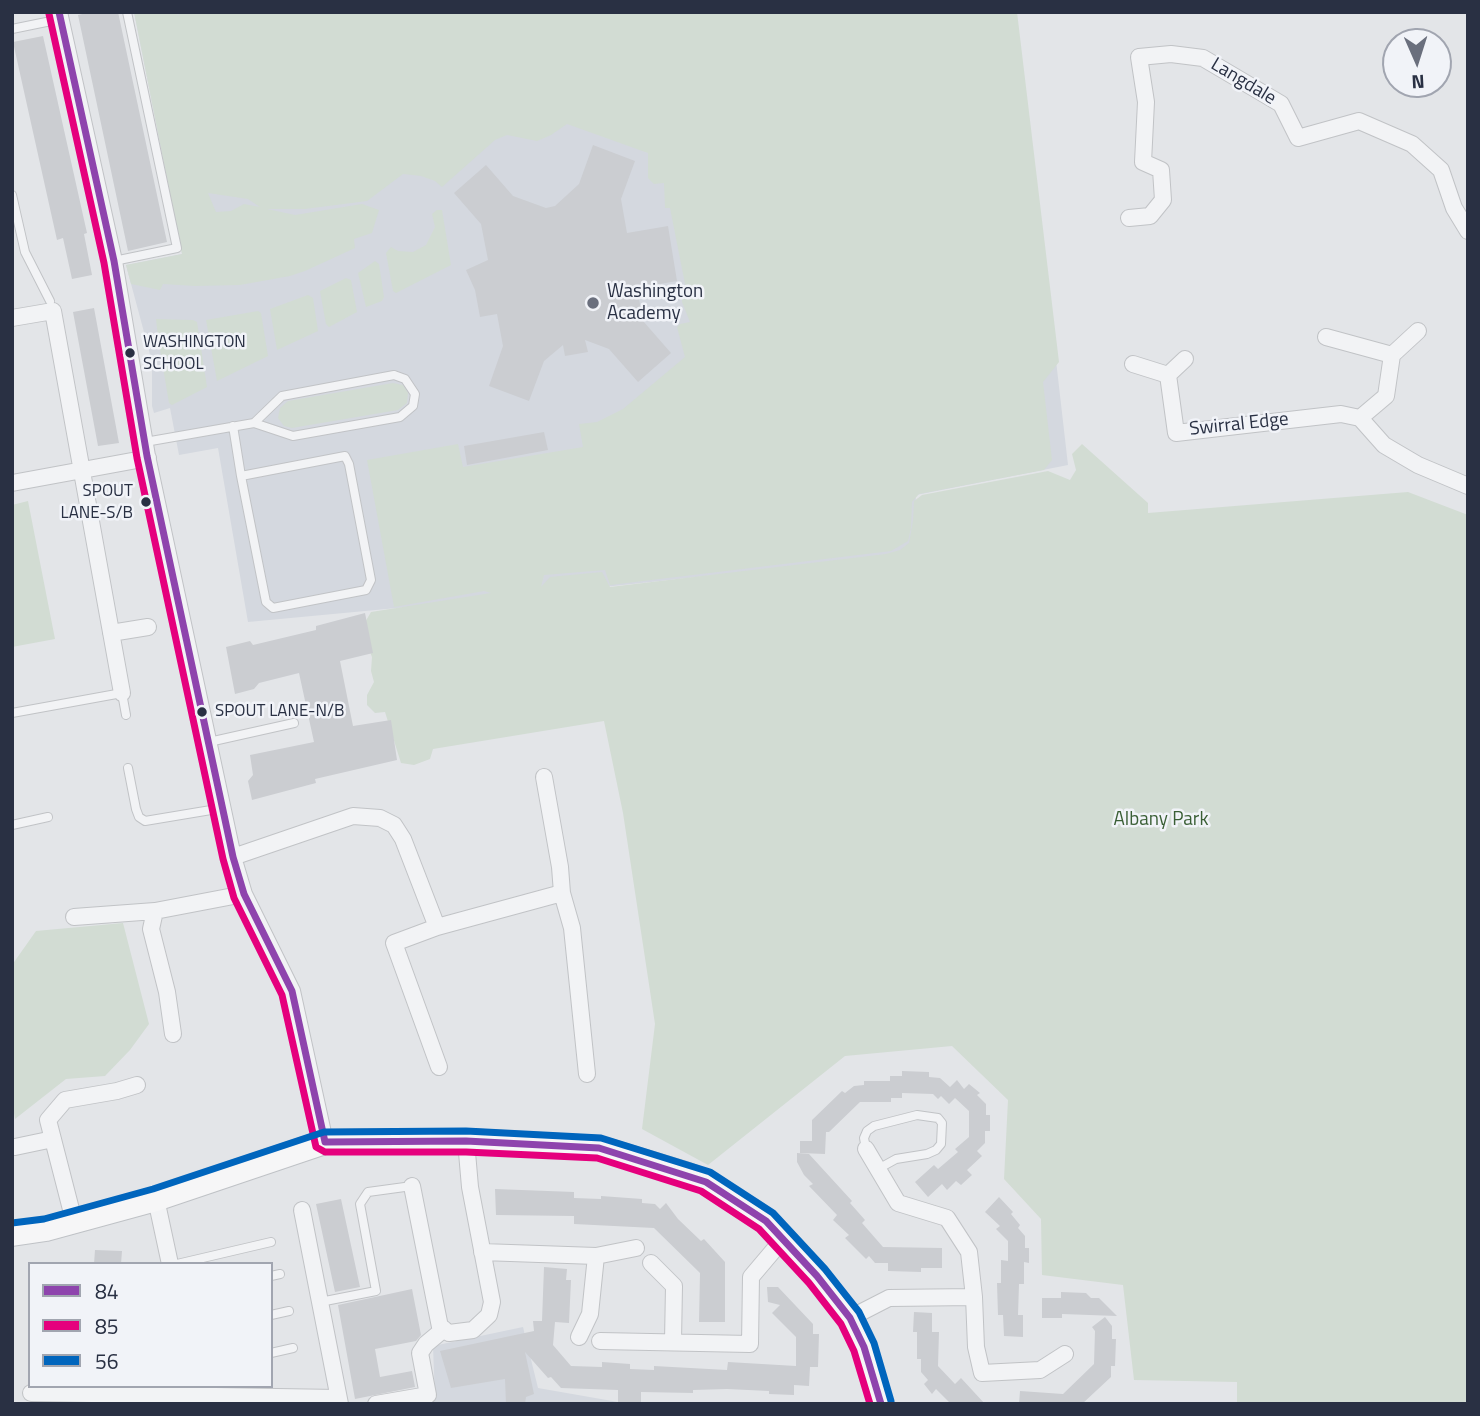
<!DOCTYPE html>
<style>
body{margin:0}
#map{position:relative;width:1480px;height:1416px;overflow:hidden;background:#e3e5e8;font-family:"Titillium Web",sans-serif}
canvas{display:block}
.frame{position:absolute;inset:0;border:14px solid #293043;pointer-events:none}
.legend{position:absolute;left:28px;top:1262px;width:245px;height:126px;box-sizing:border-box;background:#f1f3f8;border:2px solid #a1a5b0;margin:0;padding:9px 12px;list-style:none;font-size:21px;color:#293043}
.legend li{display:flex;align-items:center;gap:14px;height:35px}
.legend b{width:35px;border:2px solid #a1a5b0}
.north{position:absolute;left:1382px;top:28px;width:70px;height:70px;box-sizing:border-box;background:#f1f3f8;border:2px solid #a1a5b0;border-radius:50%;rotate:177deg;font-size:19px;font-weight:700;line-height:28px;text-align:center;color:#293043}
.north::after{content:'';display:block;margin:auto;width:24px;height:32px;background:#6a6f7d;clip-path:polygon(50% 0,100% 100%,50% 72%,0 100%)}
</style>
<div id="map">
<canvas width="1480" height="1416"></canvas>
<div class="frame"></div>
<ul class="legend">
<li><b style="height:9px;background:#8e44ad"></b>84</li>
<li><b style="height:9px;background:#e5007d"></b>85</li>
<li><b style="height:9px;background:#0065bd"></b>56</li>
</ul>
<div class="north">N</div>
</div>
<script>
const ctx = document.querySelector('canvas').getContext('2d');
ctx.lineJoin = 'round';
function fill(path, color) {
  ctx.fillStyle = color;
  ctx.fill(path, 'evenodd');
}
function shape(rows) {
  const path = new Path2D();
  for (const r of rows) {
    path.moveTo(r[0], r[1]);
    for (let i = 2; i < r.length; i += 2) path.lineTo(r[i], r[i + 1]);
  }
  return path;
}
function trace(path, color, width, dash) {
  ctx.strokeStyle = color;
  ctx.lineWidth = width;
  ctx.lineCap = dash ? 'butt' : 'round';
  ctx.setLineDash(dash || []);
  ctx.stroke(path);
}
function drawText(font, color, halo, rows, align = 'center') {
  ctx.font = font + ' "Titillium Web",sans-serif';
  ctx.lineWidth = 5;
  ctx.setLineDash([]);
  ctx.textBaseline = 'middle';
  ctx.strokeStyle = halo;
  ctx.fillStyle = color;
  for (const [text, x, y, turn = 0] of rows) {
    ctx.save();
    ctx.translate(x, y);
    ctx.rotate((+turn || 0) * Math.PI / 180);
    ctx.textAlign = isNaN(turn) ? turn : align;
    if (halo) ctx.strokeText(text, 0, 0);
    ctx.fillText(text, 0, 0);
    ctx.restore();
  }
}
const built = shape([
 [134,12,1016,12,1068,465,916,495,913,554,482,600,248,622,218,448,179,455,170,408,154,413,152,406,152,362,126,265,182,254],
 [523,1327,538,1388,618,1402,661,1404,368,1404,435,1398,433,1346]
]);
const green = shape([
 [134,12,177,12,178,17,179,12,1017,12,1059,362,1043,382,1052,460,1044,470,919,494,912,502,911,528,908,541,891,551,610,585,605,570,544,575,541,587,550,577,602,572,610,587,886,554,900,550,909,543,913,521,914,501,922,495,1048,471,1070,480,1076,470,1072,454,1082,444,1148,503,1148,513,1408,492,1468,515,1468,1404,1237,1404,1237,1382,1134,1380,1123,1285,1042,1275,1041,1219,1004,1179,1008,1100,952,1046,845,1056,708,1165,642,1129,655,1024,623,813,604,721,433,749,430,759,414,765,401,763,385,712,375,713,367,705,367,695,374,682,371,671,372,657,366,642,364,624,371,612,491,593,484,591,394,607,367,460,458,444,463,467,583,447,579,424,597,422,623,409,685,357,677,327,680,324,690,322,682,302,682,298,687,294,670,208,665,208,664,183,654,184,648,178,648,153,567,124,551,135,537,141,507,135,495,140,442,187,435,181,421,176,403,174,367,201,305,209,267,209,295,215,362,204,379,210,372,233,354,239,355,248,305,271,290,276,240,285,195,286,163,284,160,290,131,284,126,265,182,254],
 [208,193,248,199,260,207,244,204,231,211,216,212],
 [437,210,442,210,451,265,396,293,393,291,386,253,391,247,398,251,413,252,426,245,435,227,432,214],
 [375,261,379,264,384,297,382,301,366,307,358,273],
 [346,278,351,280,357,312,329,327,326,324,320,291],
 [308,295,313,298,318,331,277,350,270,309],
 [258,311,261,313,268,356,217,381,206,320],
 [156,319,193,320,197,322,207,387,172,405,169,403,158,338],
 [393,383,403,385,408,393,407,403,398,410,292,428,284,426,278,418,280,408,288,401],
 [28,501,55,639,12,647,12,505],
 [123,923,149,1024,130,1050,105,1076,66,1079,15,1119,12,1102,12,965,36,931]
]);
const building = shape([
 [91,12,118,12,167,242,128,251,78,15],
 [43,36,87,233,84,234,92,275,72,279,63,238,57,240,13,42],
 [593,145,635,161,621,199,627,233,668,226,677,281,637,288,643,321,671,353,638,382,609,349,585,340,588,352,565,356,563,345,544,361,529,401,489,386,503,346,497,314,480,317,475,290,466,270,488,260,481,224,454,193,486,165,513,196,546,208,555,206,579,184],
 [94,308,119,443,98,446,73,312],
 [544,432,548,450,467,465,464,446],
 [365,613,373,653,340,661,353,726,391,720,397,760,315,779,316,783,252,800,248,781,253,775,250,755,314,742,299,673,259,683,254,689,235,694,226,647,250,641,253,645,316,630,316,626],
 [902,1071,929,1072,929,1077,940,1078,950,1087,957,1080,964,1089,969,1084,980,1093,977,1095,986,1104,986,1115,990,1115,990,1131,985,1131,985,1143,977,1151,982,1156,967,1170,972,1175,961,1185,956,1181,947,1190,942,1184,928,1197,915,1182,934,1165,938,1169,958,1152,955,1149,969,1137,969,1111,955,1098,949,1104,941,1096,938,1099,933,1094,902,1093,902,1098,891,1098,891,1102,860,1102,829,1132,826,1132,825,1154,800,1153,800,1141,812,1141,812,1120,842,1091,845,1093,854,1086,864,1085,864,1081,890,1081,890,1076,902,1076],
 [797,1153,809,1154,852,1201,850,1203,865,1220,862,1223,883,1247,942,1248,942,1268,921,1268,921,1272,888,1271,888,1263,875,1263,869,1256,866,1259,845,1238,849,1235,833,1220,837,1215,809,1186,813,1184,804,1175,797,1162],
 [495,1189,574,1192,574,1198,601,1199,601,1196,642,1199,642,1203,655,1204,660,1209,666,1203,678,1219,701,1241,704,1239,725,1262,725,1322,699,1322,700,1273,654,1228,574,1224,574,1216,496,1215],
 [999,1197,1013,1212,1011,1214,1020,1225,1018,1228,1025,1236,1025,1248,1029,1248,1029,1263,1024,1262,1024,1284,1019,1284,1018,1315,1023,1315,1023,1337,1004,1336,1003,1315,998,1315,997,1283,1001,1283,1001,1260,1008,1261,1008,1241,996,1229,1000,1226,985,1212],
 [341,1199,360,1287,335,1292,316,1204],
 [95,1250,122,1251,121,1264,94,1264],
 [544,1267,567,1269,566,1280,571,1280,569,1323,555,1322,553,1345,571,1366,602,1367,602,1362,630,1364,630,1369,654,1370,654,1366,727,1370,728,1362,796,1366,796,1337,772,1313,780,1305,768,1302,767,1287,778,1287,813,1324,813,1334,819,1334,818,1367,810,1367,809,1386,794,1385,794,1395,769,1394,769,1391,727,1389,693,1390,693,1393,641,1392,641,1404,618,1404,618,1390,561,1388,551,1377,548,1378,525,1352,534,1394,526,1397,525,1404,506,1404,505,1379,451,1388,440,1351,534,1331,533,1321,542,1321],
 [412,1289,421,1335,416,1341,375,1349,380,1377,412,1371,415,1387,355,1399,338,1305],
 [1061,1292,1086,1293,1091,1298,1099,1298,1117,1316,1062,1314,1062,1318,1042,1318,1042,1298,1061,1298],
 [914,1312,932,1313,932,1332,939,1332,938,1366,955,1384,961,1378,985,1404,951,1404,936,1389,932,1394,924,1384,928,1380,921,1372,921,1359,917,1359,917,1332,913,1332],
 [1105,1317,1112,1326,1112,1339,1116,1339,1115,1366,1111,1366,1111,1377,1082,1404,1019,1404,1020,1391,1063,1394,1094,1364,1095,1331,1092,1327]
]);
const lane = shape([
 [12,29,61,19],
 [12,195,25,252,50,301],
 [114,261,177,248,127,12],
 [394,375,405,379,415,394,413,406,400,417,293,436,254,423,282,396,394,375],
 [233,426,241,476,266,602,273,608,366,590,371,580,349,464,345,456,241,476],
 [145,442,254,423],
 [12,713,122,693,126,715],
 [209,742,294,723],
 [128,768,136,809,139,817,145,821,223,808],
 [12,825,48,817],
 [866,1149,864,1138,867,1131,874,1126,917,1115,938,1118,942,1123,941,1144,936,1150,927,1154,896,1159,878,1169],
 [177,1264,271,1242],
 [271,1276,280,1274],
 [320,1302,376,1291,360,1204,368,1192,412,1186],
 [271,1315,289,1311],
 [271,1353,293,1348]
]);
const street = shape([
 [59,12,114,261,147,456,233,857,244,894,292,991,325,1142],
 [1129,218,1150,216,1163,200,1161,170,1143,162,1146,102,1139,57,1171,54,1203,58,1281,104,1298,138,1359,121,1412,144,1441,170,1454,208,1468,231],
 [12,318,53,311,122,693],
 [1326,337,1392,355,1418,331],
 [1133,364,1168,375,1185,359],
 [1168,375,1176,433,1341,414,1360,418,1384,445,1418,465,1468,486],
 [1360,418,1386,396,1392,355],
 [12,483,148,458],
 [111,633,148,627],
 [544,777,560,867,562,893,572,928,587,1074],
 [233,857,353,816,380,818,394,825,403,839,437,927],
 [74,917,155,911],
 [173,1034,167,992,151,929,155,911,244,894],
 [439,1067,394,943,437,927,562,893],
 [15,1147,53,1139],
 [866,1149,898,1203,947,1218,969,1252,974,1297,976,1347,982,1373,1040,1370,1065,1354],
 [412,1186,440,1327,449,1333,473,1330,489,1315,492,1302,470,1187,466,1141],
 [156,1199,170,1264],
 [302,1210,340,1404],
 [74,1221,48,1120,65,1100,117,1091,137,1085],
 [482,1252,596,1256,590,1314,579,1337],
 [596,1256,636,1248],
 [651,1263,674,1286,673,1341],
 [850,1318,889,1298,974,1297],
 [600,1341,750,1344,751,1277,784,1238],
 [31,1393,338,1398],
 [376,1404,428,1395,420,1353,426,1344,444,1329]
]);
const primary = shape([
 [12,1234,46,1229,156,1199,325,1142,466,1141,599,1148,685,1174,706,1182,766,1221,817,1276,850,1318,864,1347,881,1404]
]);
const bus1 = shape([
 [59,12,114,261,147,456,233,857,244,894,292,991,325,1142,466,1141,599,1148,706,1182,766,1221,817,1276,850,1318,864,1347,881,1404]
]);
const bus2 = shape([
 [49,14,104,263,137,458,223,859,234,898,282,995,316,1147,325,1152,466,1152,597,1158,701,1191,759,1229,809,1283,841,1324,854,1351,870,1404]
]);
const bus3 = shape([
 [12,1223,44,1219,153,1189,324,1132,466,1131,601,1138,710,1172,773,1213,825,1269,859,1312,874,1343,891,1401]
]);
const markers = [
 [593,303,7,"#6a6f7d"],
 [130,353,6,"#293043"],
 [146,502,6,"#293043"],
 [202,712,6,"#293043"]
];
const busNames = [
 ["WASHINGTON",143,343],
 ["SCHOOL",143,365],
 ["SPOUT",133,492,"right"],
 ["LANE-S/B",133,514,"right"],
 ["SPOUT LANE-N/B",215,712]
];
const streetNames = [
 ["Langdale",1243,82,31],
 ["Swirral Edge",1239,425,-6]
];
const poiNames = [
 ["Washington",607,292],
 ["Academy",607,314]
];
const parkNames = [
 ["Albany Park",1161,820]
];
fill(built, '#d4d8df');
fill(green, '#d2dcd3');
fill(building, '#cbcdd1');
trace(lane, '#c1c3c6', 10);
trace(street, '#c1c3c6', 18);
trace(primary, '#bfc2c6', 26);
trace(lane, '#f2f3f5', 8);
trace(street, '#f2f3f5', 16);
trace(primary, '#f6f6f7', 24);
trace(bus1, '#8e44ad', 7);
trace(bus2, '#e5007d', 7);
trace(bus3, '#0065bd', 7);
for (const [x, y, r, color] of markers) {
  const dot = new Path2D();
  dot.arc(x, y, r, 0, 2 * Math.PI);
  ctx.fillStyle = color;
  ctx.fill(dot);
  trace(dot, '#f1f3f8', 2.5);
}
drawText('17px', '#293043', '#f1f3f8', busNames, 'left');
drawText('19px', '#293043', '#f1f3f8', streetNames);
drawText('19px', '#293043', '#f1f3f8', poiNames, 'left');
drawText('19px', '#3a5f35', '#f1f3f8', parkNames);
</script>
